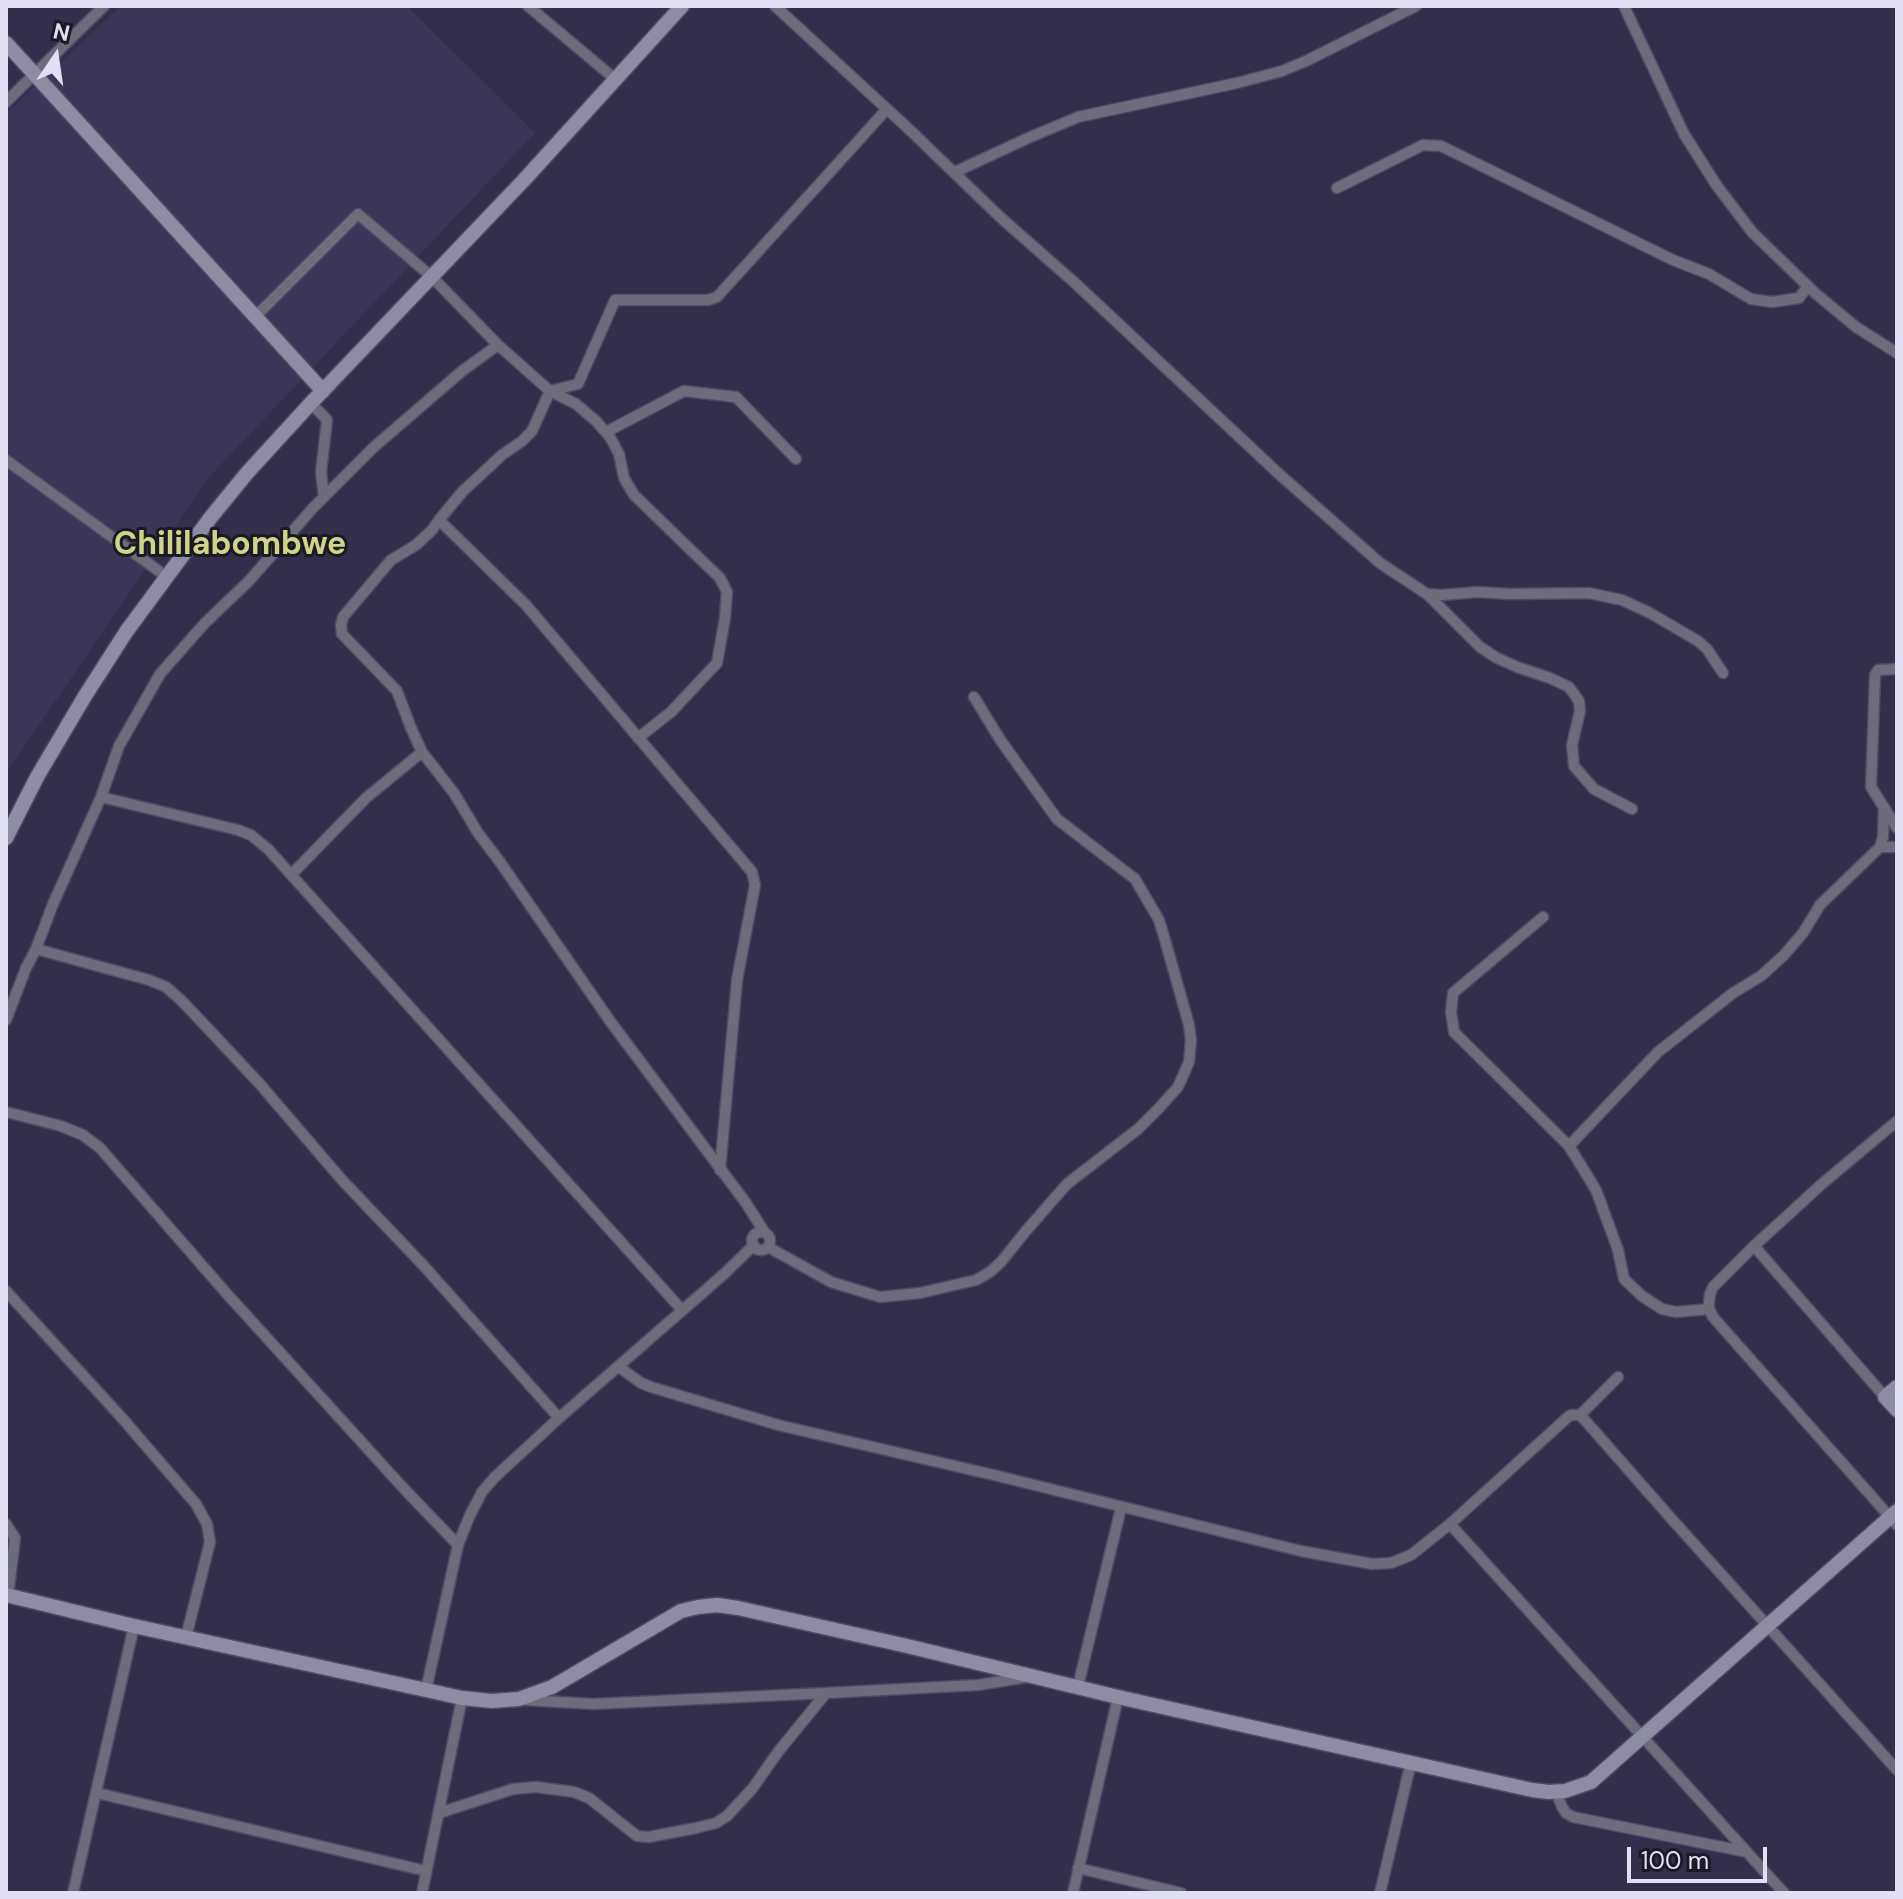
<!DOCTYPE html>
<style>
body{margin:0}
#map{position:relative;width:1903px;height:1899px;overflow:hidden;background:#332f4b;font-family:"DM Sans",sans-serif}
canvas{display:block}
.frame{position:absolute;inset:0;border:8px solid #e1e0f2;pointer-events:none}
.north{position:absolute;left:16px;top:16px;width:80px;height:80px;-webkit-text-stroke:6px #1a1926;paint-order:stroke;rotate:13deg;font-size:22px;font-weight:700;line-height:32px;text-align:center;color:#e1e0f2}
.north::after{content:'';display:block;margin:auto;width:28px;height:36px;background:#e1e0f2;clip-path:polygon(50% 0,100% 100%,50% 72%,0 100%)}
.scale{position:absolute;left:1627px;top:1847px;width:140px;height:36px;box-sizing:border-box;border:4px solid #e1e0f2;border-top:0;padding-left:10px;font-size:24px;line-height:28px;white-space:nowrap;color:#e1e0f2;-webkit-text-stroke:6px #1a1926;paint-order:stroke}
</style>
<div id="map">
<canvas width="1903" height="1899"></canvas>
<div class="frame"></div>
<div class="north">N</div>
<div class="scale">100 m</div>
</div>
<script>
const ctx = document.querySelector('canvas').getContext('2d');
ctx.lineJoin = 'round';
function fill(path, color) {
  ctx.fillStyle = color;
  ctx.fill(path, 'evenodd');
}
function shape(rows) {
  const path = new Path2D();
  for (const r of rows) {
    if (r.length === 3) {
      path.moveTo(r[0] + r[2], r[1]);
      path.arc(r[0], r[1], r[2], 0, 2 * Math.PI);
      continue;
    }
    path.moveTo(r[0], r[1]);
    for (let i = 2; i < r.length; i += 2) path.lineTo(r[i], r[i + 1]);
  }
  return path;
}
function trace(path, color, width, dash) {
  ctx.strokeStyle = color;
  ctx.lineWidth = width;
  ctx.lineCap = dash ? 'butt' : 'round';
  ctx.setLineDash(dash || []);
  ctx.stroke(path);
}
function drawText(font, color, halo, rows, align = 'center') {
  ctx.font = font + ' "DM Sans",sans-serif';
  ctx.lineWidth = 6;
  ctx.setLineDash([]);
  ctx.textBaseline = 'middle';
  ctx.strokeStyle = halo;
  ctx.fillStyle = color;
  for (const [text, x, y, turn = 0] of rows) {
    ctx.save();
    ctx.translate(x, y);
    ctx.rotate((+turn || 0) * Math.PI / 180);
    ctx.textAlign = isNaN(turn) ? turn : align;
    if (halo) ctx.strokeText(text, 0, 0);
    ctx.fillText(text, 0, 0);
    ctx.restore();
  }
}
const built = shape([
 [121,6,407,6,535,133,209,477,6,773,6,114]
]);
const street = shape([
 [528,6,615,79],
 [775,6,912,132,1000,217,1075,283,1279,474,1380,563,1427,594,1480,647,1497,658,1517,667,1550,678,1569,687,1579,701,1580,711,1572,745,1574,766,1594,789,1632,809],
 [1624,6,1684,134,1717,186,1752,232,1815,293,1856,327,1897,353],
 [6,102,104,6],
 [955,172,1028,138,1078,117,1237,83,1282,71,1306,61,1416,6],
 [1337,188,1423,145,1441,146,1673,260,1709,274,1751,299,1772,302,1799,298,1808,286],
 [255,317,358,214,432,277,498,345,550,391,576,404,596,421,610,437,619,454,624,478,634,495,720,578,727,592,725,618,717,663,671,712,638,738],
 [550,391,532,431,522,441,502,455,463,491,439,520,432,530,416,545,391,560,343,617,341,625,342,634,397,691,411,728,422,752,454,793,478,833,500,862,610,1021,746,1203,765,1233],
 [550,391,578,384,615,300,708,300,717,297,887,109],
 [311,403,327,420,321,472,324,497],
 [606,432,684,391,736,397,796,459],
 [6,460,167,577],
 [439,520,526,605,752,872,755,885,737,980,720,1170],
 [1427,594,1442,595,1477,592,1511,594,1589,593,1622,600,1650,613,1698,641,1707,649,1723,673],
 [1897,669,1878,670,1875,675,1871,787,1897,828],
 [101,797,238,830,251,835,268,849,682,1310],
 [1880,847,1897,847],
 [292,874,366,798,422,752],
 [1543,917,1453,993,1451,1012,1454,1032,1569,1146,1596,1190,1618,1250,1624,1279,1642,1296,1662,1309,1676,1312,1709,1309],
 [36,949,149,980,166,987,182,1001,259,1083,342,1180,423,1265,559,1418],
 [6,1020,26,968,36,949,53,904,101,797,119,746,160,674,205,623,249,581,313,508,374,447,462,371,498,345],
 [6,1112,61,1126,83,1135,100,1148,227,1294,407,1492,458,1545],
 [1897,1121,1823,1183,1754,1246,1713,1287,1710,1294,1709,1302,1709,1309,1713,1317,1897,1525],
 [1569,1146,1658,1052,1733,993,1761,976,1784,955,1803,933,1820,905,1880,847,1883,837,1884,807],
 [761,1241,9],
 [1754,1246,1885,1397],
 [768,1247,831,1282,880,1297,920,1293,976,1280,990,1272,1001,1262,1025,1232,1067,1184,1138,1129,1159,1108,1178,1087,1189,1062,1191,1040,1189,1025,1165,940,1159,920,1135,879,1057,819,1001,741,974,697],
 [6,1291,122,1418,196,1504,207,1524,210,1542,186,1637],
 [619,1367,641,1383,651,1387,778,1425,998,1476,1301,1551,1372,1564,1391,1563,1411,1555,1450,1524,1568,1417,1571,1415,1580,1415,1583,1418,1669,1516,1897,1770],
 [1580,1415,1618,1377],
 [6,1524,15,1538,8,1596],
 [1450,1524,1784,1893],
 [1078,1686,1121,1508],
 [426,1690,458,1545,470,1515,482,1492,495,1477,559,1418,724,1274,754,1245],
 [525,1700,593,1704,826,1693],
 [1556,1791,1562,1807,1566,1813,1573,1817,1747,1852],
 [97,1793,426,1871],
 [439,1813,513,1789,536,1787,574,1792,589,1798,637,1836,649,1837,696,1828,716,1823,727,1816,752,1789,778,1752,826,1693,978,1685,1027,1677],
 [1078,1868,1181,1893],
 [73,1893,134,1626],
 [422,1893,462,1698],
 [1073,1893,1118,1697],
 [1380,1893,1411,1762]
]);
const secondary = shape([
 [6,43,323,391],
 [6,838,37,777,85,696,126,632,211,517,247,473,311,403,524,180,682,6],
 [1897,1387,1885,1397,1897,1410],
 [6,1595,134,1626,426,1690,462,1698,492,1701,519,1699,552,1687,681,1611,698,1607,717,1605,738,1608,907,1646,1118,1697,1532,1790,1549,1792,1565,1791,1591,1782,1897,1511]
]);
const districtNames = [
 ["Chililabombwe",230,546]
];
fill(built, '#3b3658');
trace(street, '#4f4b66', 13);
trace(secondary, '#4f4b66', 17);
trace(street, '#6d6c7b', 10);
trace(secondary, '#8e8ca3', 14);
drawText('bold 32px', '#d1d486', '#1a1926', districtNames);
</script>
